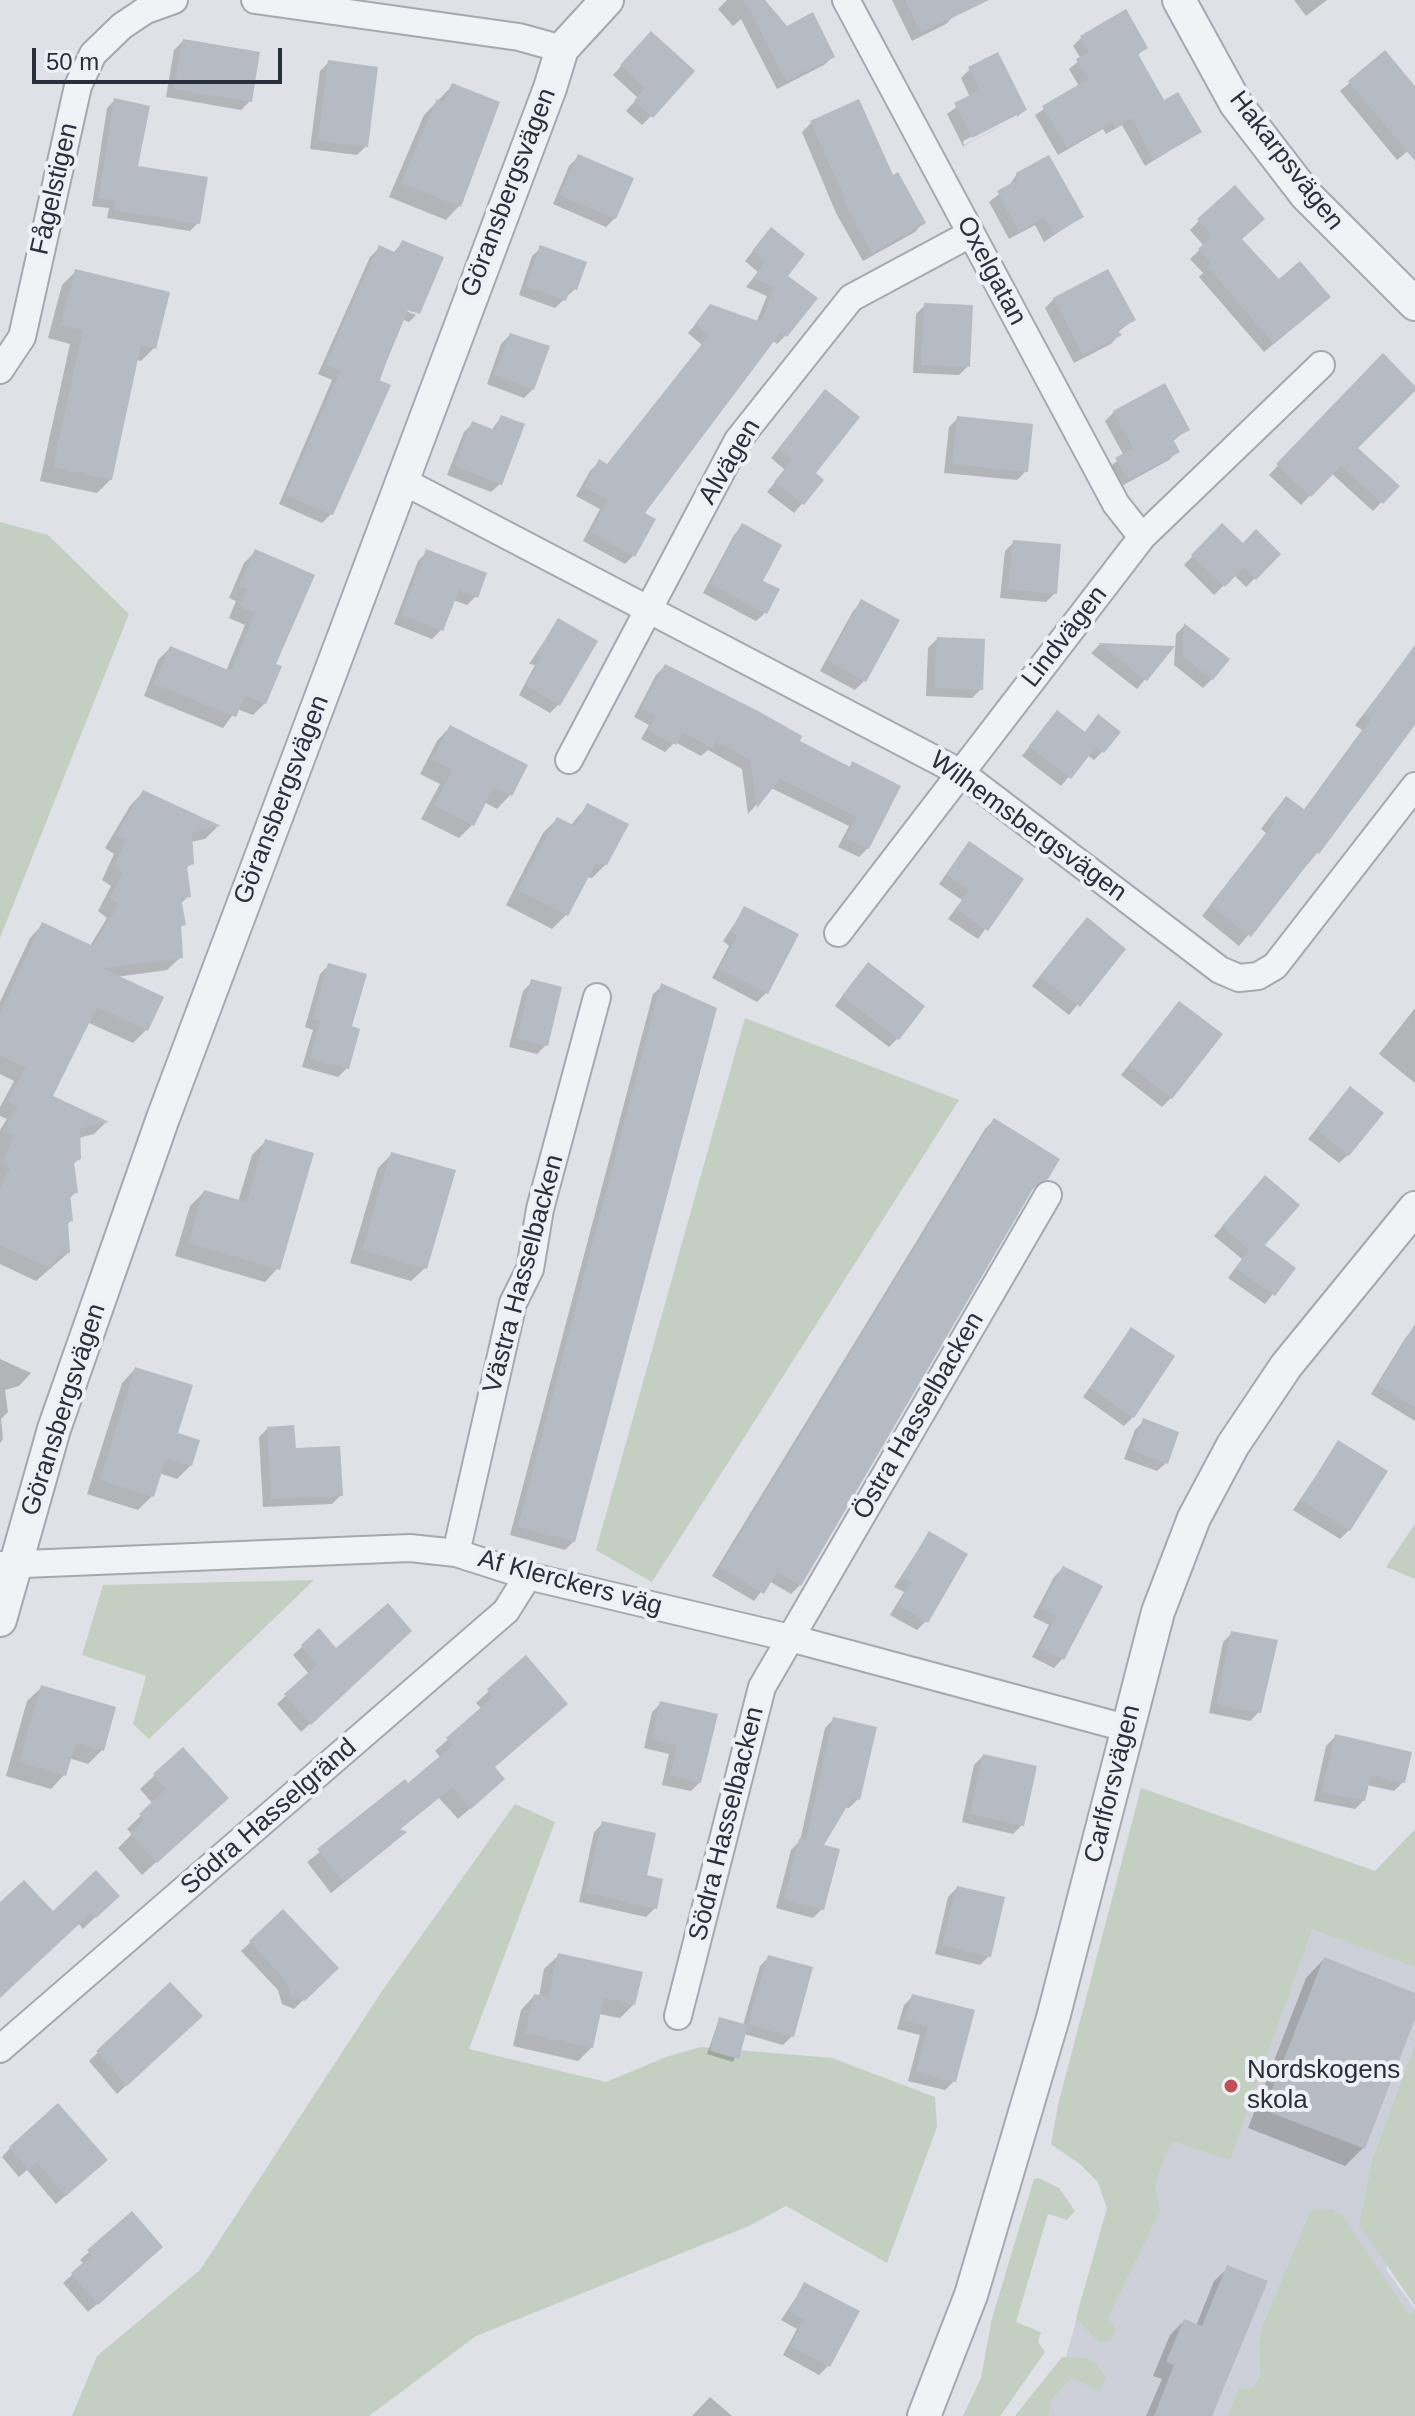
<!DOCTYPE html>
<meta charset="utf-8">
<style>
body{margin:0}
#map{position:relative;width:1415px;height:2416px;overflow:hidden;background:#dfe1e7;font-family:Helvetica,sans-serif}
canvas{display:block}
.scale{position:absolute;left:32px;top:48px;width:250px;height:36px;box-sizing:border-box;border:4px solid #292f3c;border-top:0;padding-left:10px;font-size:24px;line-height:28px;white-space:nowrap;color:#292f3c;-webkit-text-stroke:6px #eef0f5;paint-order:stroke}
</style>
<div id="map">
<canvas width="1415" height="2416"></canvas>
<div class="scale">50 m</div>
</div>
<script>
const ctx = document.querySelector('canvas').getContext('2d');
ctx.lineJoin = 'round';
function fill(path, color) {
  ctx.fillStyle = color;
  ctx.fill(path, 'evenodd');
}
function shape(rows) {
  const path = new Path2D();
  for (const r of rows) {
    path.moveTo(r[0], r[1]);
    for (let i = 2; i < r.length; i += 2) path.lineTo(r[i], r[i + 1]);
  }
  return path;
}
function trace(path, color, width, dash) {
  ctx.strokeStyle = color;
  ctx.lineWidth = width;
  ctx.lineCap = dash ? 'butt' : 'round';
  ctx.setLineDash(dash || []);
  ctx.stroke(path);
}
function drawText(font, color, halo, rows, align = 'center') {
  ctx.font = font + ' Helvetica,sans-serif';
  ctx.lineWidth = 8;
  ctx.setLineDash([]);
  ctx.textBaseline = 'middle';
  ctx.strokeStyle = halo;
  ctx.fillStyle = color;
  for (const [text, x, y, turn = 0] of rows) {
    ctx.save();
    ctx.translate(x, y);
    ctx.rotate((+turn || 0) * Math.PI / 180);
    ctx.textAlign = isNaN(turn) ? turn : align;
    if (halo) ctx.strokeText(text, 0, 0);
    ctx.fillText(text, 0, 0);
    ctx.restore();
  }
}
const built = shape([
 [1141,1788,1415,1887,1415,2043,1373,2157,1387,2271,1415,2309,1362,2416,1019,2416,1066,2357,1107,2209,1098,2182,1080,2164,1051,2144]
]);
const green = shape([
 [0,522,48,535,129,614,0,938],
 [745,1018,959,1100,652,1582,596,1550],
 [1415,1524,1415,1579,1386,1567],
 [314,1580,149,1739,133,1724,146,1676,82,1655,103,1585],
 [1141,1788,1375,1871,1415,1829,1415,1967,1312,1929,1230,2160,1175,2142,1169,2146,1155,2185,1160,2211,1107,2319,1115,2328,1114,2334,1111,2340,1100,2343,1076,2318,1107,2208,1098,2182,1080,2164,1051,2144,1058,2105],
 [515,1804,555,1822,469,2049,606,2082,666,2057,701,2047,832,2058,935,2097,937,2127,887,2263,786,2206,749,2226,476,2336,369,2416,72,2416,97,2356,200,2270,382,1991],
 [1415,2043,1415,2306,1359,2225,1373,2157],
 [1039,2178,1059,2188,1075,2211,1067,2220,1048,2214,1016,2322,1041,2332,1038,2342,1045,2352,1000,2416,963,2416,981,2378,992,2318,1034,2179],
 [1332,2209,1343,2217,1410,2316,1415,2309,1415,2416,1227,2416,1239,2389,1252,2388,1261,2377,1259,2343,1263,2325,1311,2210],
 [1062,2357,1086,2358,1095,2363,1106,2377,1100,2391,1071,2378,1051,2400,1048,2416,1015,2416]
]);
const shadow = shape([
 [727,0,762,0,786,28,833,57,824,65,777,89,741,19,733,26,718,9],
 [892,0,969,0,946,24,912,41],
 [1294,0,1327,0,1306,16],
 [1081,38,1146,47,1137,56,1164,103,1199,132,1145,166,1122,125,1106,134,1103,129,1058,155,1035,115,1079,86,1069,69,1081,59,1073,46],
 [183,41,250,101,241,110,166,97,174,50],
 [642,43,651,116,642,125,626,111,638,98,613,75],
 [1385,53,1415,89,1415,145,1397,160,1340,91],
 [329,62,366,146,357,155,310,149,320,71],
 [970,69,1025,110,1017,117,1017,113,963,141,964,145,1017,118,963,146,947,114,970,97,961,78],
 [453,85,459,206,446,220,389,197,424,115],
 [115,100,135,167,198,223,190,231,107,218,109,208,92,206,107,108],
 [858,102,892,178,923,223,915,232,863,261,836,213,802,132,811,123],
 [578,157,615,218,606,227,553,204,569,166],
 [1017,174,1081,217,1044,242,1035,225,1009,239,989,202,1008,187],
 [1199,221,1239,240,1279,281,1319,305,1264,352,1199,277,1203,273,1190,259,1204,246,1190,230],
 [763,239,786,276,786,335,777,344,772,340,642,514,634,555,625,564,583,541,600,509,576,496,590,471,599,462,606,466,702,345,688,333,710,307,756,323,767,296,746,287,758,272,745,261],
 [403,242,418,313,398,308,416,315,409,322,402,319,331,514,322,523,279,504,332,380,318,374,370,257,379,248,393,253],
 [541,248,575,289,555,308,519,295,532,256],
 [76,271,154,348,141,361,136,360,111,479,97,493,40,481,70,344,48,338,62,285],
 [1054,299,1133,320,1117,333,1119,335,1111,344,1074,363,1045,308],
 [925,305,968,366,959,375,913,373,916,314],
 [510,335,533,389,524,398,487,384,501,344],
 [1383,356,1355,448,1397,486,1373,511,1331,473,1301,505,1269,475],
 [817,401,813,473,822,480,794,513,767,492,785,470,771,458],
 [1114,412,1188,429,1173,441,1178,451,1169,460,1118,488,1108,468,1124,456,1105,421],
 [501,417,500,484,491,492,447,475,464,432,472,424,491,431],
 [958,418,1026,471,1017,480,944,473,949,427],
 [742,526,760,582,765,613,756,621,703,593,734,535],
 [1222,526,1243,545,1279,554,1246,587,1234,575,1214,595,1184,565],
 [1014,542,1055,593,1046,602,1000,598,1005,551],
 [255,552,274,665,265,703,253,715,237,709,223,728,144,696,158,660,170,648,226,671,245,625,229,618,236,601,229,598,244,563],
 [427,552,476,596,467,605,453,600,441,630,432,639,394,624,418,561],
 [862,602,864,681,855,690,820,671,853,611],
 [558,621,559,704,550,713,519,695,535,665,529,664],
 [1184,626,1212,679,1203,688,1174,665,1176,634],
 [937,639,981,689,972,698,926,696,928,648],
 [1099,645,1171,648,1137,689,1091,653],
 [1404,662,1415,671,1415,720,1317,853,1239,946,1202,916,1266,833,1261,829,1276,809,1286,799,1303,811,1362,730,1355,725],
 [665,666,848,768,853,763,868,848,859,857,838,847,849,826,771,788,748,814,742,769,708,750,701,756,675,742,665,752,641,739,649,725,634,717,656,675],
 [1048,722,1084,733,1090,726,1103,751,1094,760,1087,755,1061,786,1022,756],
 [450,727,510,795,497,809,484,802,472,825,459,838,421,819,440,784,420,774,437,741],
 [143,792,217,827,205,839,191,842,192,863,185,869,189,896,180,904,184,924,179,929,181,957,167,970,116,977,146,1030,133,1043,87,1022,50,1097,106,1122,94,1134,78,1138,79,1159,72,1165,76,1192,69,1199,71,1220,67,1225,68,1253,36,1281,0,1264,0,1130,7,1119,0,1116,0,1107,14,1081,0,1074,0,1002,30,938,43,924,90,946,107,918,98,911,111,886,102,880,114,854,105,848,130,806],
 [588,805,606,864,592,878,586,877,566,915,552,929,506,905,543,833,557,819,570,826],
 [969,843,1021,879,978,939,948,919,962,900,939,884],
 [745,908,796,935,766,993,757,1002,712,978,729,946,723,941],
 [1078,928,1123,949,1069,1015,1032,986],
 [329,965,350,1027,347,1068,338,1077,302,1067,313,1030,305,1027,320,974],
 [859,974,898,1038,889,1047,835,1006],
 [532,982,546,1045,537,1054,509,1047,523,991],
 [662,986,574,1541,565,1550,510,1535,653,994],
 [1415,1008,1415,1083,1379,1054],
 [1171,1012,1171,1098,1162,1107,1121,1075],
 [1342,1098,1348,1155,1339,1163,1308,1139],
 [994,1120,1046,1178,1029,1192,800,1585,791,1594,769,1581,754,1601,712,1576,985,1129],
 [266,1141,278,1268,265,1282,175,1256,190,1206,204,1192,238,1202,252,1155],
 [392,1154,425,1268,411,1281,350,1263,378,1168],
 [1256,1187,1263,1245,1293,1268,1265,1304,1228,1278,1242,1259,1214,1236],
 [1415,1328,1415,1421,1371,1394,1406,1337],
 [1131,1329,1133,1417,1124,1426,1083,1397],
 [0,1359,31,1373,19,1386,5,1390,8,1412,1,1419,3,1439,0,1443],
 [135,1369,191,1465,177,1479,159,1473,152,1496,138,1510,87,1494,122,1383],
 [1144,1421,1166,1463,1157,1471,1124,1459,1135,1430],
 [268,1428,341,1495,332,1504,263,1507,259,1437],
 [1338,1443,1349,1530,1340,1539,1293,1510],
 [929,1533,926,1621,917,1630,890,1615,904,1592,894,1587],
 [1063,1568,1100,1587,1062,1659,1054,1668,1032,1657,1049,1625,1033,1617,1054,1577],
 [319,1631,336,1651,401,1640,301,1732,277,1704,309,1674,293,1655],
 [1232,1633,1259,1712,1250,1721,1209,1713,1223,1642],
 [525,1658,493,1768,490,1791,458,1819,439,1798,399,1830,392,1844,331,1893,307,1862,441,1758,435,1751,482,1709,476,1703],
 [41,1688,102,1750,88,1764,69,1758,64,1775,51,1789,6,1776,27,1701],
 [661,1703,700,1782,691,1791,662,1785,669,1754,644,1748,652,1712],
 [834,1719,858,1799,849,1808,844,1807,821,1846,822,1909,813,1918,776,1908,791,1850,800,1841,825,1728],
 [1335,1737,1403,1782,1394,1791,1367,1785,1364,1800,1355,1809,1314,1801,1326,1746],
 [182,1750,212,1811,142,1875,118,1848,132,1834,127,1829,153,1804,140,1789],
 [983,1756,1022,1825,1013,1834,962,1822,974,1765],
 [603,1823,645,1877,655,1908,646,1917,579,1902,594,1832],
 [957,1888,989,1956,980,1965,935,1954,948,1897],
 [117,1896,83,1929,78,1923,0,1996,0,1905,53,1914],
 [283,1912,336,1968,294,2009,282,2004,278,1990,241,1951],
 [558,1956,634,2004,620,2018,599,2014,592,2047,578,2061,513,2046,521,2010,534,1996,539,1997,544,1969],
 [769,1957,792,2036,783,2045,744,2034,733,2062,707,2054,719,2019,743,2025,760,1966],
 [1324,1959,1415,1995,1415,2013,1363,2148,1345,2166,1248,2128,1306,1978],
 [170,1984,191,2025,117,2094,89,2061],
 [913,1996,972,2012,954,2081,945,2090,908,2081,920,2035,897,2029,904,2005],
 [10,2148,96,2169,56,2204,27,2170,19,2177,2,2157],
 [132,2214,152,2256,88,2312,63,2283,84,2264,80,2260],
 [1228,2268,1209,2416,1146,2416,1162,2379,1153,2376,1170,2335,1184,2321,1196,2326,1214,2281],
 [805,2284,828,2366,819,2375,783,2355,797,2329,781,2320],
 [710,2397,732,2416,692,2416]
]);
const building = shape([
 [744,0,765,0,787,26,813,12,835,57,786,81],
 [905,0,989,0,921,33],
 [1126,9,1148,48,1138,54,1164,100,1178,92,1202,132,1154,160,1131,118,1115,127,1112,122,1067,148,1042,106,1088,79,1076,59,1089,52,1080,36],
 [651,31,695,71,653,118,634,101,645,88,620,65],
 [183,39,260,52,252,102,174,89],
 [1385,50,1415,86,1415,161,1348,81],
 [998,52,1027,110,972,138,954,103,980,90,968,67],
 [328,60,378,67,368,147,318,141],
 [452,83,500,102,461,207,401,183,437,99,444,102],
 [114,98,150,106,138,166,208,177,200,224,114,210,116,201,99,198],
 [859,99,893,175,898,172,926,223,872,253,844,202,846,201,810,121],
 [578,154,634,178,616,219,560,195],
 [1049,155,1084,217,1054,234,1044,217,1019,232,997,191,1017,180,1016,173],
 [1235,185,1265,219,1242,239,1279,279,1300,261,1331,297,1274,344,1207,266,1211,263,1198,249,1212,236,1197,219],
 [771,227,805,254,788,276,818,298,787,337,781,332,645,513,656,519,635,557,590,532,608,500,584,487,599,459,607,464,709,335,695,324,710,304,761,322,774,287,753,278,765,262,752,251],
 [402,240,444,257,420,314,408,310,379,380,391,385,333,515,286,495,340,371,326,365,340,331,379,245,396,253],
 [540,245,587,262,577,290,570,288,566,301,526,286],
 [75,269,170,292,156,349,141,345,112,480,53,467,83,330,61,325],
 [1108,269,1136,320,1117,330,1122,335,1083,355,1053,298],
 [924,303,973,305,970,367,921,365],
 [510,333,550,346,534,390,494,375],
 [1383,353,1415,386,1415,391,1358,448,1400,486,1383,504,1341,466,1311,497,1276,464],
 [1165,383,1190,430,1173,439,1180,452,1128,480,1115,458,1133,448,1113,411],
 [825,389,860,417,816,473,824,480,804,505,774,482,792,460,778,449],
 [501,415,525,424,502,485,455,466,472,421,495,430],
 [957,416,1033,424,1028,472,952,464],
 [742,523,782,545,763,581,780,589,767,614,710,584],
 [1222,523,1243,543,1256,529,1281,554,1256,580,1244,567,1225,587,1191,555],
 [1013,540,1061,544,1057,594,1008,589],
 [255,549,315,575,276,664,282,666,266,704,245,696,236,717,154,684,170,646,231,671,255,613,239,606,247,589,239,586],
 [426,549,487,573,478,598,459,590,443,631,401,615],
 [861,599,900,620,866,682,828,661],
 [558,618,598,641,560,706,526,685,542,656,536,655],
 [1184,623,1230,659,1213,680,1182,656],
 [937,637,985,639,983,690,934,688],
 [1098,643,1175,646,1147,681],
 [1415,645,1415,725,1319,854,1317,852,1251,937,1210,905,1275,822,1270,818,1286,796,1305,810,1371,719,1364,714],
 [665,664,760,712,802,736,800,741,850,767,852,761,901,786,869,849,846,838,856,817,780,779,757,808,750,760,716,741,712,748,683,732,676,745,648,730,656,716,641,708],
 [1057,710,1085,732,1098,714,1121,732,1104,753,1096,747,1071,779,1029,746],
 [450,725,528,765,512,796,494,787,474,826,434,805,452,770,432,759],
 [143,790,221,826,192,832,194,864,187,866,191,897,181,898,186,925,181,926,183,958,102,968,164,997,148,1031,97,1007,53,1096,109,1122,80,1128,81,1159,74,1162,78,1193,70,1194,73,1221,68,1222,70,1253,58,1255,51,1269,0,1245,0,1188,10,1168,2,1162,14,1136,4,1130,18,1106,7,1101,26,1068,0,1055,0,1014,42,922,93,946,119,904,110,898,123,872,114,866,126,840,116,834],
 [587,803,629,824,607,865,596,863,568,916,518,890,557,817,575,826],
 [969,841,1024,879,988,931,956,909,969,890,946,874],
 [744,906,799,934,768,994,719,969,737,936,731,931],
 [1087,917,1126,949,1080,1007,1040,976],
 [868,962,925,1006,899,1040,842,996],
 [328,963,367,974,352,1026,360,1029,349,1069,310,1058,320,1021,313,1018],
 [531,979,562,987,548,1046,517,1039],
 [661,983,717,1008,575,1542,518,1527],
 [1179,1001,1223,1034,1172,1099,1129,1065],
 [1350,1086,1384,1113,1349,1156,1316,1129],
 [994,1118,1060,1159,1048,1179,1034,1187,801,1586,777,1572,764,1594,720,1567],
 [265,1139,314,1153,280,1270,188,1243,204,1190,247,1202],
 [391,1152,456,1170,427,1269,362,1250],
 [1265,1175,1300,1205,1265,1245,1296,1268,1275,1296,1236,1268,1249,1250,1222,1226],
 [1415,1324,1415,1407,1378,1385],
 [1131,1327,1175,1356,1134,1418,1090,1388],
 [135,1367,193,1385,178,1433,200,1440,192,1466,166,1458,154,1497,100,1480],
 [1143,1418,1179,1432,1168,1464,1132,1450],
 [294,1425,296,1448,340,1446,343,1496,271,1499,267,1427],
 [1338,1440,1388,1471,1350,1531,1301,1500],
 [929,1531,968,1554,928,1623,898,1605,911,1582,902,1577],
 [1063,1566,1103,1586,1064,1660,1040,1648,1056,1616,1041,1608],
 [388,1603,412,1631,311,1725,284,1694,317,1665,301,1645,319,1628,336,1648],
 [1231,1631,1278,1640,1261,1713,1217,1705],
 [526,1655,568,1704,495,1767,505,1779,471,1809,452,1787,400,1829,407,1832,344,1882,317,1849,405,1779,408,1783,453,1745,446,1738,493,1697,487,1689],
 [41,1685,116,1707,104,1751,76,1743,66,1776,19,1762],
 [660,1701,718,1714,701,1783,670,1776,677,1745,652,1739],
 [833,1717,877,1727,860,1800,852,1798,824,1845,840,1849,824,1910,784,1899,799,1839,806,1840],
 [1335,1734,1412,1752,1405,1783,1371,1776,1365,1801,1322,1792],
 [183,1747,229,1798,157,1863,130,1833,144,1820,139,1814,166,1789,153,1774],
 [983,1754,1037,1766,1024,1826,970,1814],
 [602,1821,656,1833,647,1875,663,1879,657,1909,586,1893],
 [96,1870,120,1896,96,1918,91,1913,0,1998,0,1902,24,1880,53,1911],
 [957,1886,1005,1897,991,1957,942,1945],
 [283,1909,339,1968,305,2001,291,1996,286,1981,249,1941],
 [558,1953,643,1972,635,2005,604,1998,593,2048,525,2033,534,1994,548,1997],
 [768,1955,813,1967,794,2037,748,2025],
 [1324,1957,1415,1993,1415,2019,1365,2149,1264,2110],
 [170,1982,203,2016,127,2086,96,2051],
 [912,1994,975,2010,956,2082,916,2072,928,2026,905,2020],
 [719,2017,748,2025,739,2059,710,2051],
 [58,2103,108,2160,66,2196,37,2163,29,2170,9,2147],
 [132,2211,163,2247,98,2305,71,2273,92,2255,87,2250],
 [1227,2265,1268,2281,1212,2416,1154,2416,1174,2365,1166,2362,1184,2319,1202,2326],
 [804,2282,860,2311,830,2367,790,2346,804,2320,789,2311]
]);
const minor = shape([
 [255,0,519,37,562,49],
 [846,0,1116,504,1142,537],
 [0,370,22,337,78,86,93,54,122,26,146,10,174,0],
 [401,480,961,773,1220,970,1239,978,1258,976,1275,966,1415,786],
 [569,760,738,440,851,298,970,234],
 [838,933,1142,537,1321,365],
 [456,1553,513,1303,530,1269,540,1209,597,997],
 [0,1565,410,1548,456,1553,528,1576,790,1638,1126,1728],
 [678,2016,762,1687,1048,1195],
 [0,2049,506,1611,528,1576]
]);
const tertiary = shape([
 [1179,0,1236,104,1306,195,1415,304],
 [0,1620,54,1429,163,1118,550,88,562,49,607,0],
 [924,2416,971,2295,1053,2018,1158,1612,1194,1518,1233,1445,1286,1366,1415,1208]
]);
const markers = [
 [1231,2086,8,"#c24e56"]
];
const streetNames = [
 ["Hakarpsvägen",1286,161,52],
 ["Fågelstigen",55,189,-77],
 ["Göransbergsvägen",509,193,-69],
 ["Oxelgatan",991,271,62],
 ["Alvägen",730,462,-59],
 ["Lindvägen",1065,637,-52],
 ["Göransbergsvägen",282,800,-69],
 ["Wilhemsbergsvägen",1028,827,36],
 ["Västra Hasselbacken",524,1274,-75],
 ["Göransbergsvägen",64,1410,-72],
 ["Östra Hasselbacken",919,1416,-60],
 ["Af Klerckers väg",570,1583,15],
 ["Carlforsvägen",1113,1784,-76],
 ["Södra Hasselgränd",269,1817,-41],
 ["Södra Hasselbacken",727,1824,-76]
];
const poiNames = [
 ["Nordskogens",1247,2071],
 ["skola",1247,2101]
];
fill(built, '#cdd0d8');
fill(green, '#c3d0c1');
fill(shadow, '#0003');
fill(building, '#b6bac3');
trace(minor, '#a5a8b0', 30);
trace(tertiary, '#a5a8b0', 36);
trace(minor, '#f1f2f5', 26);
trace(tertiary, '#f1f2f5', 32);
for (const [x, y, r, color] of markers) {
  const dot = new Path2D();
  dot.arc(x, y, r, 0, 2 * Math.PI);
  ctx.fillStyle = color;
  ctx.fill(dot);
  trace(dot, '#eef0f5', 3);
}
drawText('26px', '#292f3c', '#eef0f5', streetNames);
drawText('26px', '#292f3c', '#eef0f5', poiNames, 'left');
</script>
